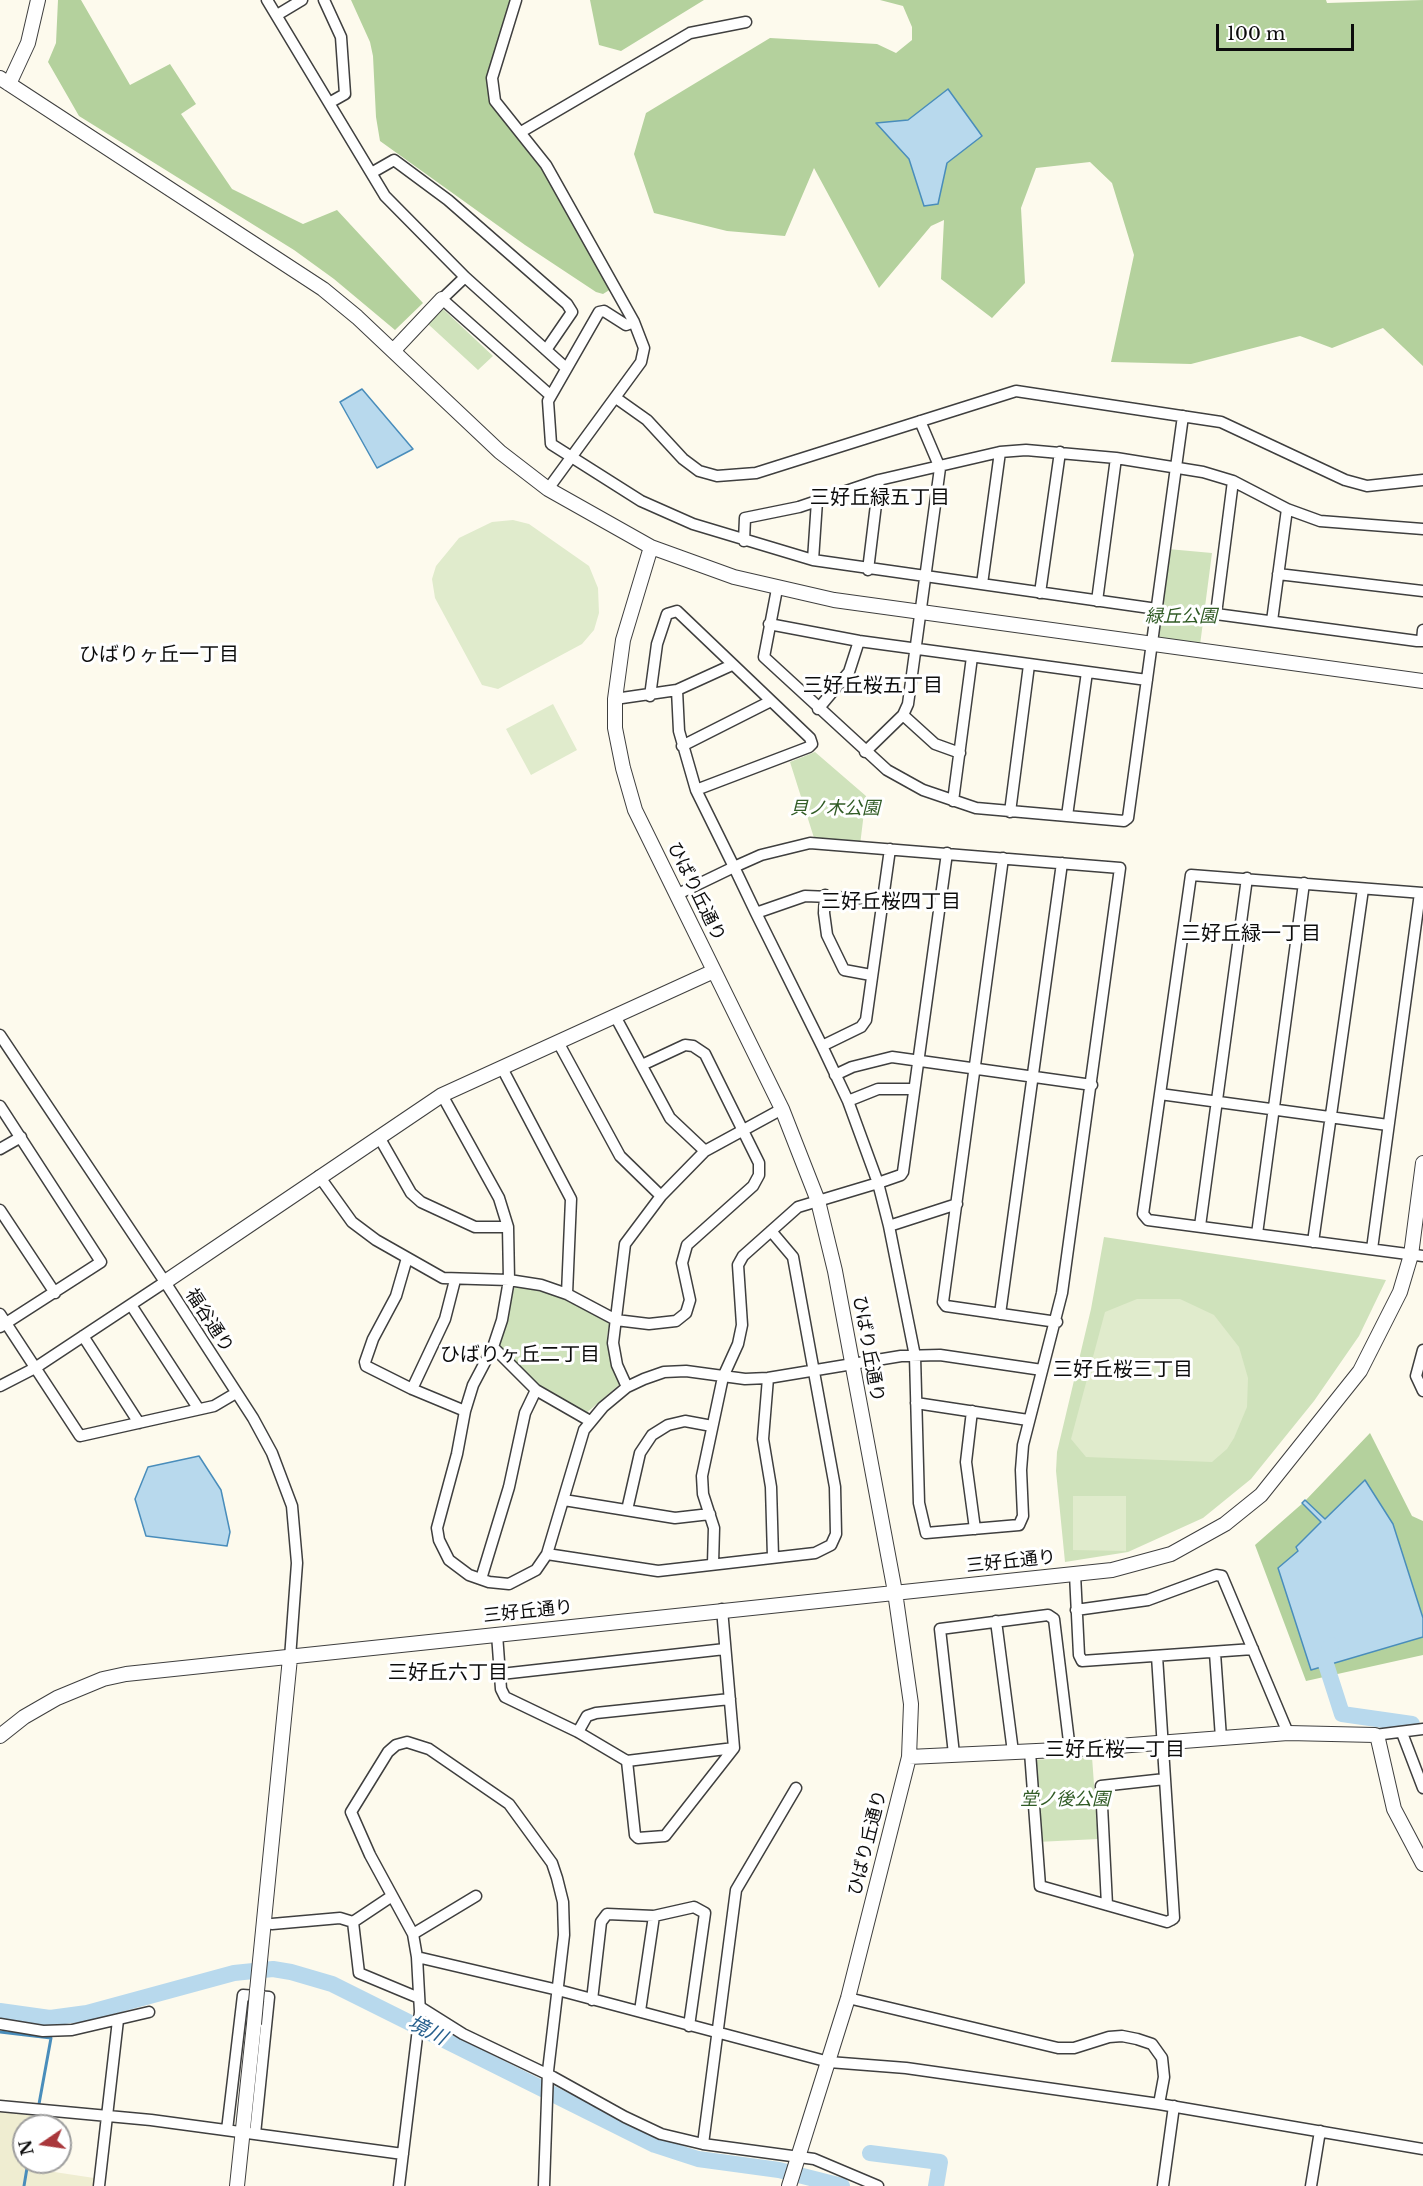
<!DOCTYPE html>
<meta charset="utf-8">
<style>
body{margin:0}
#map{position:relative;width:1423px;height:2186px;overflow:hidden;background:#fdfaed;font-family:"Libre Baskerville",serif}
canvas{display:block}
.north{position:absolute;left:12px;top:2114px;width:60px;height:60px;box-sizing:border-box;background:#fff;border:2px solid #9e9e9e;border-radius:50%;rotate:257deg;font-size:16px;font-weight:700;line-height:24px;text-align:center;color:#0c0c0c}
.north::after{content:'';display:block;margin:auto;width:21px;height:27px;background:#a9373b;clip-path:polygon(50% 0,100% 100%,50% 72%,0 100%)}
.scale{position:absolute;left:1216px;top:24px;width:138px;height:27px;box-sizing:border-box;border:3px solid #0c0c0c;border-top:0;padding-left:8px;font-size:18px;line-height:21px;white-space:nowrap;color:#0c0c0c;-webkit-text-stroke:4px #fff;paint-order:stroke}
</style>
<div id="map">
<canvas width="1423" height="2186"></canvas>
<div class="north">N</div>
<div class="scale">100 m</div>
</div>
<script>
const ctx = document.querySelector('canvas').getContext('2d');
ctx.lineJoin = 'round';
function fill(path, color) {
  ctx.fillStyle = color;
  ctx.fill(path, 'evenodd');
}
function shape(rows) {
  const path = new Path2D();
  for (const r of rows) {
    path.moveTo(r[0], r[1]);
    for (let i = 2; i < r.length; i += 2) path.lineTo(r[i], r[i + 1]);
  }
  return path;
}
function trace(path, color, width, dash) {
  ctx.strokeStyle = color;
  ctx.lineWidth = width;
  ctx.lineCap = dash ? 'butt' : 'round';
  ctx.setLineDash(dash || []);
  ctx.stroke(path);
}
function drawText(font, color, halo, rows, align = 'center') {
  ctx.font = font + ' "Libre Baskerville","Noto Sans JP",serif';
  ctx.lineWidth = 6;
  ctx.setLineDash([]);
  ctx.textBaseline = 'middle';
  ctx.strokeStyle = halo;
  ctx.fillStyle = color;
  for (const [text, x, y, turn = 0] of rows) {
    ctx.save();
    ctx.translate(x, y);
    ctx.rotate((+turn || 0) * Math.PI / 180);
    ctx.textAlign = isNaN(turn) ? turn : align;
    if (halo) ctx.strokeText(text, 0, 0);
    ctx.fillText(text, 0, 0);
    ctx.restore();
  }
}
const farmland = shape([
 [0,2111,36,2116,35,2126,24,2126,24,2162,29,2162,28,2168,94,2178,93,2186,0,2186]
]);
const green = shape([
 [443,309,493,356,478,370,428,324],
 [1168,549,1212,553,1200,645,1155,640],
 [815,752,866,796,860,845,815,841,790,762],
 [1104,1237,1386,1280,1359,1336,1314,1401,1251,1479,1203,1518,1128,1552,1065,1562,1056,1471,1057,1452,1091,1309],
 [515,1285,559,1296,611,1319,607,1335,610,1358,620,1384,584,1415,536,1383,499,1348],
 [1092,1757,1098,1839,1037,1842,1031,1760]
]);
const forest = shape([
 [58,0,81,0,130,85,170,64,196,104,181,114,232,189,303,224,337,210,423,303,395,330,334,279,294,250,79,116,48,62,56,43],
 [351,0,513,0,488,77,490,101,544,167,611,289,603,294,596,292,525,245,380,141,376,117,373,56,370,42],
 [590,0,704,0,621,51,599,45],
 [880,0,1326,0,1327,3,1423,0,1423,366,1383,328,1332,348,1300,336,1191,364,1111,362,1134,255,1112,183,1090,162,1036,168,1021,208,1025,283,992,318,941,279,944,220,931,226,879,288,814,168,785,236,727,231,654,213,634,154,646,113,770,38,877,44,896,53,912,40,912,27,903,6],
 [1370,1433,1412,1516,1423,1521,1423,1655,1306,1681,1255,1545,1304,1502]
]);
const pitch = shape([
 [513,520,529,524,589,566,598,588,599,613,594,630,582,644,498,689,482,685,435,598,432,579,436,566,459,538,492,522],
 [553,704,577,750,531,775,506,729],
 [1137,1299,1180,1299,1214,1315,1239,1347,1248,1378,1247,1407,1234,1438,1227,1449,1212,1462,1086,1457,1071,1439,1105,1312],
 [1073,1496,1126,1496,1126,1551,1073,1550]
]);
const water = shape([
 [948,89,982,136,947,163,938,204,924,206,909,159,876,123,908,120,948,89],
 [362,389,413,449,377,468,340,402,362,389],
 [199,1456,221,1490,230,1532,227,1546,146,1536,135,1499,148,1467,199,1456],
 [1365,1480,1393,1524,1423,1618,1423,1637,1311,1670,1278,1568,1298,1551,1296,1547,1321,1522,1302,1503,1305,1500,1325,1519,1365,1480]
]);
const stream = shape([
 [0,2032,51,2038,35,2126],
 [24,2186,28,2162]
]);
const river = shape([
 [1331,1645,1325,1661,1342,1714,1412,1724],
 [0,2011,50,2018,87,2013,234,1973,273,1969,291,1972,332,1984,655,2145,698,2159,779,2170,842,2186],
 [870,2153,940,2162,936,2186]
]);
const minor = shape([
 [267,0,329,103,345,94,341,37,324,0],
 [516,0,492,78,495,101,546,165,634,322,644,348,641,362,548,489],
 [277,15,302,0],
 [329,103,385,196,465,277,566,368],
 [521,132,690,33,746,22],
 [373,172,394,160,448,200,567,304,572,312,546,350],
 [465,277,442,299,550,395],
 [634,322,626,325,604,311,599,312,548,401,551,444,641,501,693,524,813,560,1157,609],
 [616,398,647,420,683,459,699,471,717,476,756,473,1016,391,1221,422,1345,480,1367,486,1423,480],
 [1233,481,1216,614,1417,641,1422,641,1423,630],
 [744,541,745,518,799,507,879,480,1000,452,1026,450,1116,458,1203,472,1233,481,1287,509,1320,521,1423,529],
 [813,560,817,501],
 [868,570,879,480],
 [1278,574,1423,591],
 [982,584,1000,452],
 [777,589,764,657,887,770,923,790,976,808,1124,821,1128,818,1183,416],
 [1040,593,1060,452],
 [1097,601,1116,458],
 [1272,621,1287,509],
 [769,624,859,641,1147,680],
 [677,690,679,731,696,790,734,867,756,913,822,1046,848,1101,878,1183,889,1226,915,1356,919,1503,926,1533,1019,1525,1023,1516,1021,1470,1023,1445,1062,1293,1120,868,810,843,761,855,734,867,678,894],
 [650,696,657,644,667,614,677,611,810,738,812,744,809,747,696,790],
 [615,699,677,690,732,665],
 [818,709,849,672,859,641],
 [903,715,935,744,960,753],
 [682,746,771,701],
 [865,752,903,715,908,704,940,468,920,421],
 [953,801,972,657],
 [1010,812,1029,665],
 [1067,816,1087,672],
 [1003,858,943,1302,946,1306,1057,1322],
 [1423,893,1191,875,1143,1214,1148,1220,1423,1256],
 [825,895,824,913,827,935,844,970,871,975],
 [756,913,805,896,882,899],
 [615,1016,670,1118,705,1151],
 [0,1035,165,1282,253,1418,272,1453,292,1506,297,1563,290,1658],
 [558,1042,620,1156,661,1196],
 [822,1046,861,1027,866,1020,890,849],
 [502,1068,571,1199,567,1294],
 [835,1075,852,1067,892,1057,1092,1085],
 [1160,1094,1388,1125],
 [442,1095,499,1198,508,1227,509,1280,502,1320,493,1347,473,1385,465,1411,457,1454,437,1528,439,1540,449,1560,469,1575,489,1582,509,1584,536,1570,547,1554,584,1430,603,1407,627,1387,644,1379,664,1372,686,1371,745,1379,768,1378,901,1356,940,1355,1042,1370],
 [848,1101,878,1089,914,1089],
 [0,1106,101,1262,0,1327],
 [379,1137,411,1193,421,1202,475,1227,508,1227],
 [0,1149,21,1137],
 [319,1176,352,1222,376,1240,443,1278,509,1280,541,1285,567,1294,616,1320,649,1324,676,1321,686,1313,690,1300,682,1263,687,1245,753,1186,759,1175,759,1163,705,1054,693,1046,685,1045,642,1065],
 [0,1210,55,1293],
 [889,1226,957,1204],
 [1200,1226,1247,878],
 [1257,1234,1304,883],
 [1313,1242,1363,889],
 [1372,1249,1420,893],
 [407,1258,396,1296,373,1339,365,1362,366,1366,412,1389,465,1411],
 [131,1305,198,1408],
 [0,1314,80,1436,214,1406,236,1393],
 [1000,1314,1062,863],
 [83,1336,139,1423],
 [493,1347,536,1390,590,1421],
 [1423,1350,1416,1376,1423,1391],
 [768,1378,763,1439,771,1487,773,1557],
 [0,1386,35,1368,165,1282],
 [627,1387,617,1365,613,1343,625,1244,661,1196,705,1151,782,1109],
 [412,1389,445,1319,455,1280],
 [916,1403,1028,1420],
 [972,1411,966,1462,975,1529],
 [564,1500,675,1518,710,1514],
 [627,1510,640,1453,652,1435,668,1425,685,1421,712,1426],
 [547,1554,658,1571,815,1553,831,1545,836,1534,835,1487,793,1257,771,1231],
 [713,1564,714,1528,703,1494,702,1476,723,1377,738,1344,742,1325,738,1265,743,1256,798,1207,878,1183,901,1175,903,1172,947,853],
 [1075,1574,1079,1655,1082,1661,1253,1649],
 [481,1579,509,1487,525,1413,536,1390],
 [1076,1610,1148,1600,1216,1575,1222,1576,1288,1733],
 [996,1621,1013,1752],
 [497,1634,501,1689,505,1697,578,1732,627,1761,635,1835,638,1838,665,1836,734,1748,722,1609],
 [1215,1653,1221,1738],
 [501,1674,725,1649],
 [578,1732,587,1716,596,1713,730,1699],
 [1402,1733,1423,1788],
 [1375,1735,1423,1729],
 [1030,1752,1040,1886,1167,1922,1171,1920,1174,1918,1157,1656],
 [954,1754,940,1629,1048,1615,1054,1619,1070,1750],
 [627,1761,734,1748],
 [1107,1905,1101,1786,1165,1779],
 [353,1922,359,1973,419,1998],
 [272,1924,340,1918,353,1922,392,1896],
 [413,1934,476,1896],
 [417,1957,558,1990,829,2062,906,2068,1159,2104,1423,2149],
 [848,1998,1058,2048,1074,2048,1109,2037,1122,2036,1137,2039,1152,2044,1162,2058,1164,2077,1159,2104],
 [592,2000,601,1922,607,1914,654,1916,694,1907,705,1913,689,2026],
 [420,2007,463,2034,553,2077,625,2117,661,2134,703,2144,814,2159,878,2186],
 [640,2011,654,1916],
 [0,2024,43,2031,72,2030,149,2012],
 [0,2106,151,2120,403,2154],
 [227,2130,243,1995,269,1997,255,2134],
 [703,2144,736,1890,796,1788],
 [99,2186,118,2020],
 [399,2186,420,2012,417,1957,413,1934,370,1855,351,1812,388,1752,396,1745,407,1742,429,1749,509,1804,552,1863,557,1878,563,1902,564,1935,548,2071,544,2186],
 [1163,2186,1174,2106],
 [1311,2186,1320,2131]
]);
const tertiary = shape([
 [0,78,323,289,357,317,500,452,548,489,651,547,734,577,834,600,1423,681],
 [9,84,28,43,38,0],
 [393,351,442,299],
 [651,547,623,640,615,699,615,728,623,768,635,810,782,1109,818,1201,835,1271,895,1592,911,1704,909,1757,848,1998,789,2186],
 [165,1282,442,1095,714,971],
 [0,1736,24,1717,57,1698,103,1679,126,1674,1112,1570,1171,1554,1225,1524,1261,1495,1360,1371,1400,1292,1411,1255,1423,1163],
 [909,1757,1079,1749,1288,1733,1375,1735,1378,1739,1394,1809,1423,1864],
 [257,1991,290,1658],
 [237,2186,254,2024]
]);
const tertiaryBridge = shape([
 [254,2024,257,1991]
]);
const parkNames = [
 ["緑丘公園",1181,617],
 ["貝ノ木公園",835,809],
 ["堂ノ後公園",1065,1800]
];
const streetNames = [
 ["ひばり丘通り",696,892,64],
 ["福谷通り",209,1321,57],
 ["ひばり丘通り",868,1349,80],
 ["三好丘通り",1011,1562,-6],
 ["三好丘通り",528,1612,-6],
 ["ひばり丘通り",868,1843,-76]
];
const neighbourhoodNames = [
 ["三好丘緑五丁目",880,498],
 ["ひばりヶ丘一丁目",159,655],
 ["三好丘桜五丁目",873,686],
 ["三好丘桜四丁目",891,902],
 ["三好丘緑一丁目",1251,934],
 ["ひばりヶ丘二丁目",520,1355],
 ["三好丘桜三丁目",1123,1370],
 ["三好丘六丁目",448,1673],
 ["三好丘桜一丁目",1115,1750]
];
const waterNames = [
 ["境川",427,2031,27]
];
fill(farmland, '#efedd1');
fill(green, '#cfe2bb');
fill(forest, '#b4d19d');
fill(pitch, '#e0ebcc');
fill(water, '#b8d9ed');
trace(water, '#498dbb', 1.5);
trace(stream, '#498dbb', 3);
trace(river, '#b8d9ed', 16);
trace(minor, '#3f3f3f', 13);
trace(tertiary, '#3f3f3f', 16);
trace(minor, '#fff', 10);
trace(tertiary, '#fff', 14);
trace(tertiaryBridge, '#3f3f3f', 16, []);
trace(tertiaryBridge, '#fff', 14);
drawText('italic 18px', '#305b25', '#fff', parkNames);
drawText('18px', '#0c0c0c', '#fff', streetNames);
drawText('20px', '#0c0c0c', '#fff', neighbourhoodNames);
drawText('italic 20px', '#265f8d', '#fff', waterNames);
</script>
